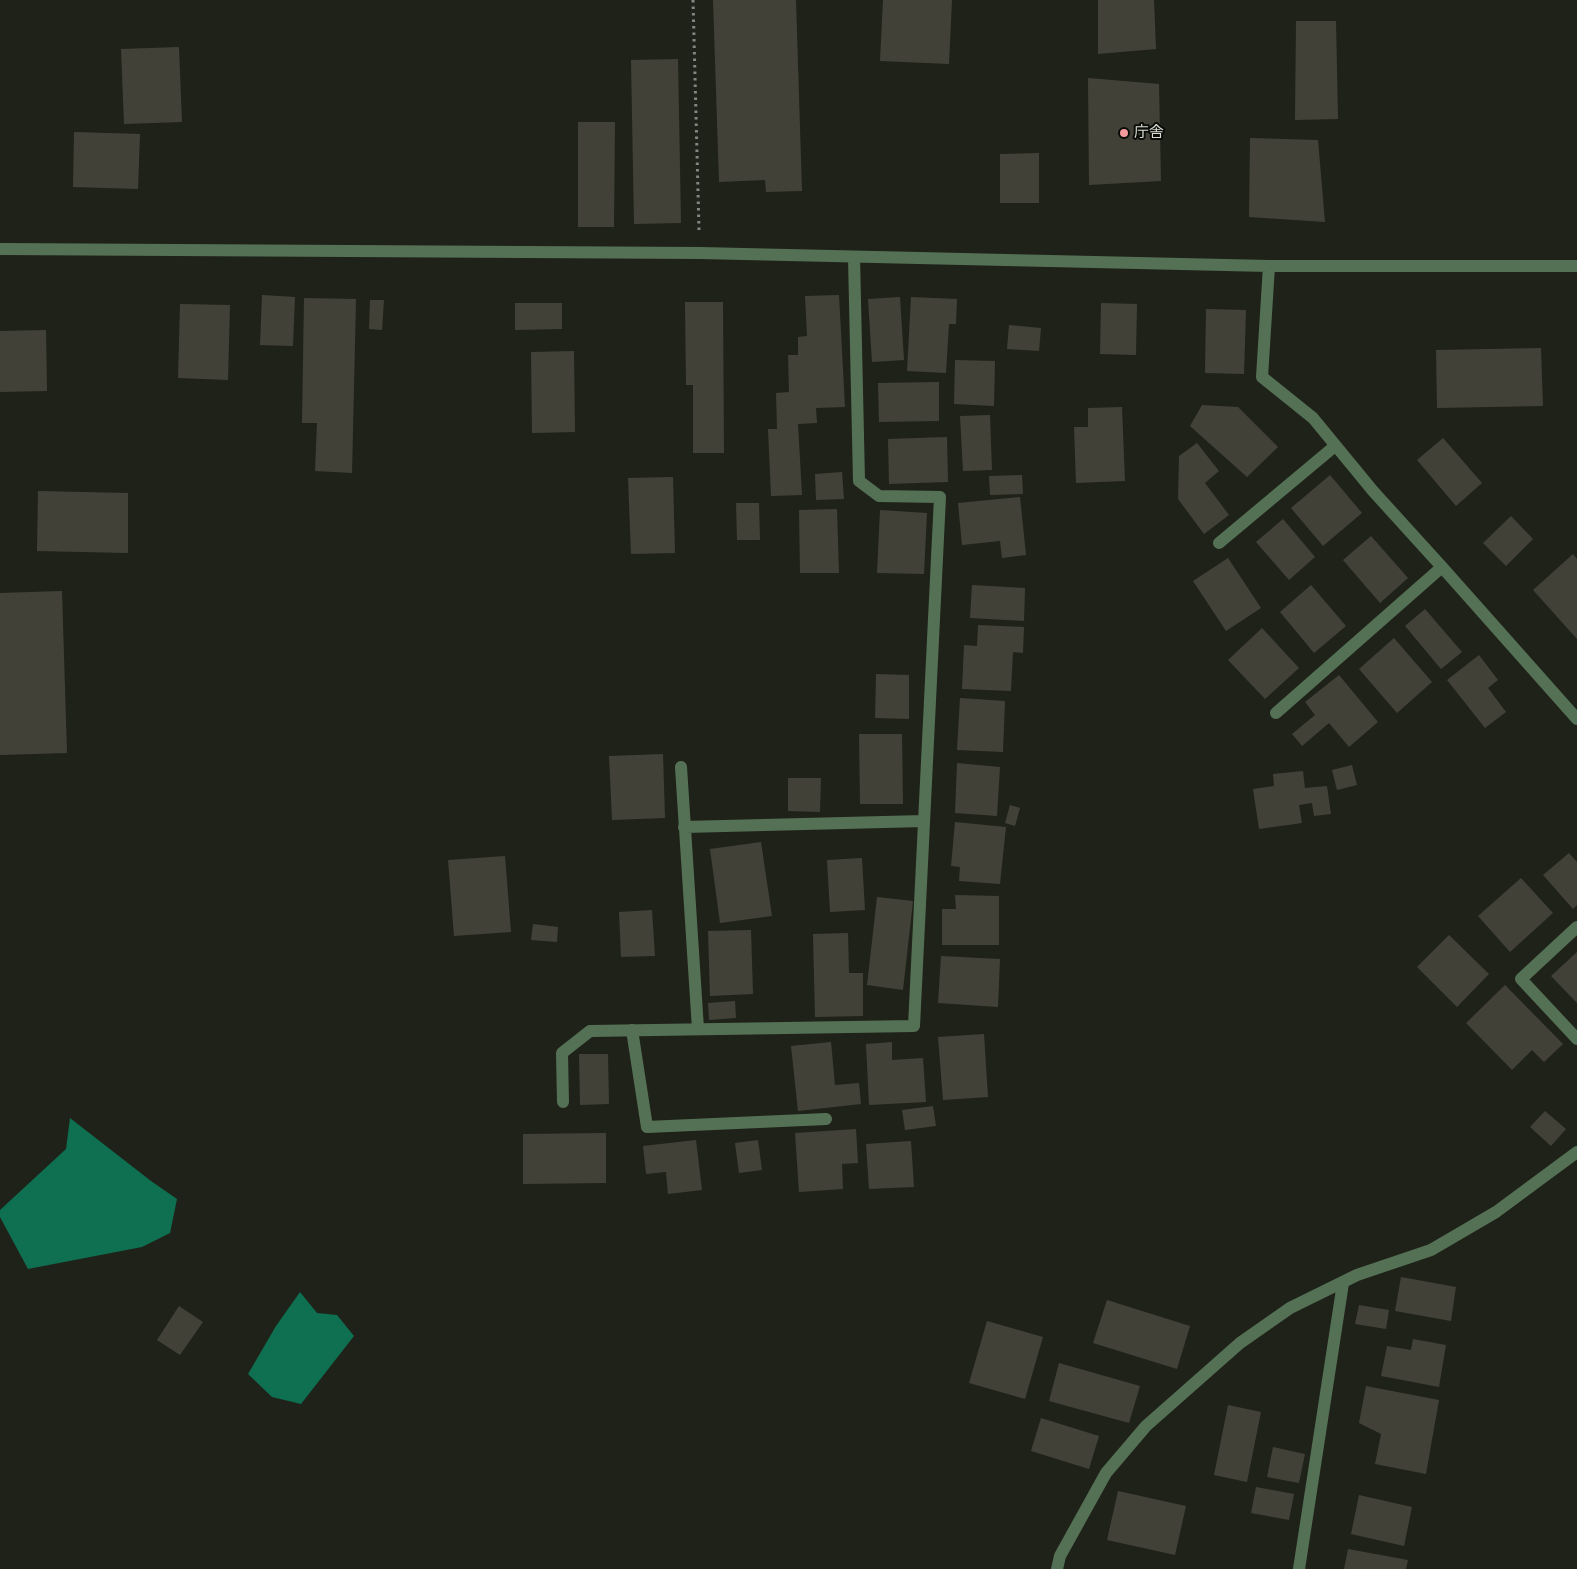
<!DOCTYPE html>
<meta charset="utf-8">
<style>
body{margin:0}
canvas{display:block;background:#1f2219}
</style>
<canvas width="1577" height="1569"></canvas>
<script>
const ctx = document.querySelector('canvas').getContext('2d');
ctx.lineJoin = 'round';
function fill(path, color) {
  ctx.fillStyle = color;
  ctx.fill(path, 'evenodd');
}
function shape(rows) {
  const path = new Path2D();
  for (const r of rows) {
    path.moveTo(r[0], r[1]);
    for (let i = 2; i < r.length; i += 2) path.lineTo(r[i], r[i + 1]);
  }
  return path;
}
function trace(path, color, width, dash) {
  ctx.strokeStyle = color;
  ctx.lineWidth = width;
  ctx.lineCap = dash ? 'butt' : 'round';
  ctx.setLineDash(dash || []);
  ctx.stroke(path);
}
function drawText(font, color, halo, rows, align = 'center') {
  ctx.font = font + ' Figtree,"Noto Sans JP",sans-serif';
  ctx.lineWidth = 4;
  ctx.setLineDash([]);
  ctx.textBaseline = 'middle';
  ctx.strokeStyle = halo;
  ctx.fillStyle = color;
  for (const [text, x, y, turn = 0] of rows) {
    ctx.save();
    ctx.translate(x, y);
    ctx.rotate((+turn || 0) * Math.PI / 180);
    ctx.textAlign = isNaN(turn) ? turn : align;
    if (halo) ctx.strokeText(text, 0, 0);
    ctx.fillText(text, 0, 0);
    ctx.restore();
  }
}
const water = shape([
 [70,1118,151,1181,177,1199,170,1233,142,1247,28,1269,0,1217,0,1210,66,1149],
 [300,1292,317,1313,337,1315,354,1336,301,1404,272,1397,248,1374,276,1326]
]);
const building = shape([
 [713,0,796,0,802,191,766,192,765,180,719,182],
 [883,0,952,0,949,64,880,61],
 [1098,0,1154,0,1156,49,1098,54],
 [1296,21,1336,21,1338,119,1295,120],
 [179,47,182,122,124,124,121,49],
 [678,59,681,223,634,224,631,60],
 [1088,78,1159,84,1161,181,1089,185],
 [578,122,615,122,614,227,578,227],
 [74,132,140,134,138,189,73,187],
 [1250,138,1318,140,1325,222,1249,217],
 [1039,153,1039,203,1000,203,1000,154],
 [262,295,295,297,293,346,260,345],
 [839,295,845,407,816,408,817,423,798,424,802,495,771,496,768,429,777,429,776,393,789,392,788,355,798,355,798,337,807,336,805,296],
 [900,297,904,360,872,362,868,299],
 [911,297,957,299,956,324,949,324,946,373,907,371],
 [304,298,356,299,352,473,315,471,317,423,302,423],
 [370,300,384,300,382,330,369,329],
 [685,302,723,302,724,453,693,453,693,385,686,385],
 [515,303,562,303,562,329,515,330],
 [1101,303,1137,304,1136,355,1100,354],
 [180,304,230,305,228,380,178,378],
 [1206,309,1246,310,1244,374,1205,373],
 [1009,325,1041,328,1039,351,1007,349],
 [46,330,47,391,0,392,0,331],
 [1541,348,1543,406,1437,408,1436,350],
 [574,351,575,432,532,433,531,352],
 [955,360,995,361,994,406,954,404],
 [939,382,939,421,879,422,878,383],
 [1202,405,1238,407,1278,447,1247,477,1190,426],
 [1122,407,1125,481,1076,483,1074,427,1088,427,1088,408],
 [990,415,992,470,963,471,960,416],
 [947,437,948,482,889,484,888,439],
 [1443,438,1482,483,1456,506,1417,460],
 [1197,443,1219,471,1205,483,1229,515,1204,534,1178,499,1179,456],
 [842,472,844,499,816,500,815,474],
 [1022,475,1023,494,990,495,989,476],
 [1330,475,1362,513,1323,546,1291,508],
 [673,477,675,553,631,554,628,478],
 [38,491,128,493,128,553,37,551],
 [1020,497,1026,555,1002,558,1000,541,962,545,958,503],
 [736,503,759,503,760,540,737,540],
 [837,509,839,573,800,573,799,510],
 [880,510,927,513,924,574,877,573],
 [1511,516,1533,539,1506,566,1483,543],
 [1283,519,1315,557,1289,580,1256,542],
 [1371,536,1408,578,1380,603,1343,560],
 [1573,554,1577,559,1577,639,1533,590],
 [1228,558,1261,608,1226,631,1193,581],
 [972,585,1025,588,1024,621,970,618],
 [1311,585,1346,626,1314,653,1280,612],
 [62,591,67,753,0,755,0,593],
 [1425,609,1462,652,1441,669,1405,626],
 [978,625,1024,627,1023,653,1013,652,1011,691,962,689,964,645,977,646],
 [1262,628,1299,668,1265,699,1228,660],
 [1394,638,1432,682,1397,713,1359,669],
 [1479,655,1498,680,1488,688,1506,712,1485,728,1447,680],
 [876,674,909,675,909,719,875,718],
 [1339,675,1378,722,1349,747,1329,723,1302,746,1292,734,1315,715,1305,702],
 [960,698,1005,701,1003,752,957,750],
 [859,734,902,734,903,804,860,804],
 [663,754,665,818,612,820,609,756],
 [957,763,1000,767,997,816,955,813],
 [1352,765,1357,785,1337,790,1332,770],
 [1303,771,1305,788,1327,786,1331,814,1314,816,1312,803,1299,805,1302,823,1259,829,1253,789,1274,786,1273,774],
 [788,778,821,778,820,812,788,811],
 [1010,805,1020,808,1015,826,1005,823],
 [955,822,1006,827,1000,884,959,881,960,867,951,866],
 [761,842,772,916,720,923,710,849],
 [1569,853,1577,862,1577,905,1573,909,1543,875],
 [505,856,511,932,454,936,448,860],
 [862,858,865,910,830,912,827,860],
 [1521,878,1553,913,1510,952,1478,916],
 [955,895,999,896,999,945,942,945,942,909,956,909],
 [877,897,913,901,903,990,867,985],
 [652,910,655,956,621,957,619,912],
 [533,924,558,927,557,942,531,940],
 [751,930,753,994,710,996,708,931],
 [848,933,849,973,863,973,863,1016,815,1017,813,934],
 [1449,935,1489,974,1457,1007,1417,967],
 [1577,952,1577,1003,1551,976],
 [941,956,1000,959,998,1007,938,1003],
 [1505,985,1563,1044,1544,1062,1532,1050,1512,1070,1466,1023],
 [735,1001,736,1018,709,1020,708,1003],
 [984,1034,988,1097,943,1100,938,1037],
 [831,1042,835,1085,859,1083,861,1104,798,1111,791,1046],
 [892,1042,892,1060,923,1058,926,1102,869,1105,866,1044],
 [579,1054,608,1054,609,1104,580,1105],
 [933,1106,936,1126,905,1130,902,1110],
 [1545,1111,1566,1129,1551,1146,1530,1127],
 [856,1129,858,1163,842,1164,843,1189,799,1192,795,1133],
 [606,1133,606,1183,523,1184,523,1134],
 [696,1140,702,1190,668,1194,666,1172,646,1174,643,1146],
 [758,1140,762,1170,739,1173,735,1143],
 [911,1141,914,1187,869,1189,866,1144],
 [1401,1277,1456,1287,1451,1321,1395,1311],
 [1107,1300,1190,1326,1177,1369,1093,1343],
 [1359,1305,1389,1310,1386,1329,1355,1324],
 [179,1306,203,1322,180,1355,157,1340],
 [987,1321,1043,1337,1025,1399,969,1383],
 [1413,1339,1446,1345,1439,1387,1381,1376,1387,1346,1411,1350],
 [1059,1363,1140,1386,1129,1423,1049,1401],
 [1366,1386,1439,1400,1426,1474,1375,1464,1381,1434,1359,1423],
 [1228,1405,1261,1412,1247,1482,1214,1475],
 [1041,1418,1099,1436,1089,1469,1031,1451],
 [1273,1447,1305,1454,1299,1483,1267,1477],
 [1256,1487,1294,1494,1289,1520,1251,1513],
 [1118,1491,1186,1506,1175,1555,1107,1540],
 [1359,1495,1412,1507,1404,1546,1351,1534],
 [1348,1549,1408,1560,1406,1569,1344,1569]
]);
const path = shape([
 [693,0,699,230]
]);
const minor = shape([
 [0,249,700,253,1269,266,1577,266],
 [1269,266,1262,377,1313,418,1373,491,1442,567,1577,719],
 [1219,543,1335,446],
 [1276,713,1442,567],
 [681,767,698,1029],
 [684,827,924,821],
 [1577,927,1521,979,1577,1039],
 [632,1030,647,1127,826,1119],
 [563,1102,562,1053,590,1031,914,1026,940,497,879,496,859,481,854,257],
 [1057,1569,1060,1556,1106,1473,1146,1426,1240,1343,1290,1308,1357,1275,1431,1250,1496,1212,1577,1152],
 [1299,1569,1343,1283]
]);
const markers = [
 [1124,133,5,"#f59b9e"]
];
const poiNames = [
 ["庁舎",1134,133]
];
fill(water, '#0e6f51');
fill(building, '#424137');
trace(path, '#848780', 3, [2.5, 4]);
trace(minor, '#557155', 12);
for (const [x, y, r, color] of markers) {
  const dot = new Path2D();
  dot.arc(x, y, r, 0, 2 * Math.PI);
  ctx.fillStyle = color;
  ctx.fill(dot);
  trace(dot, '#090b07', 2);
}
drawText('15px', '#dadcd6', '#090b07', poiNames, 'left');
</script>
